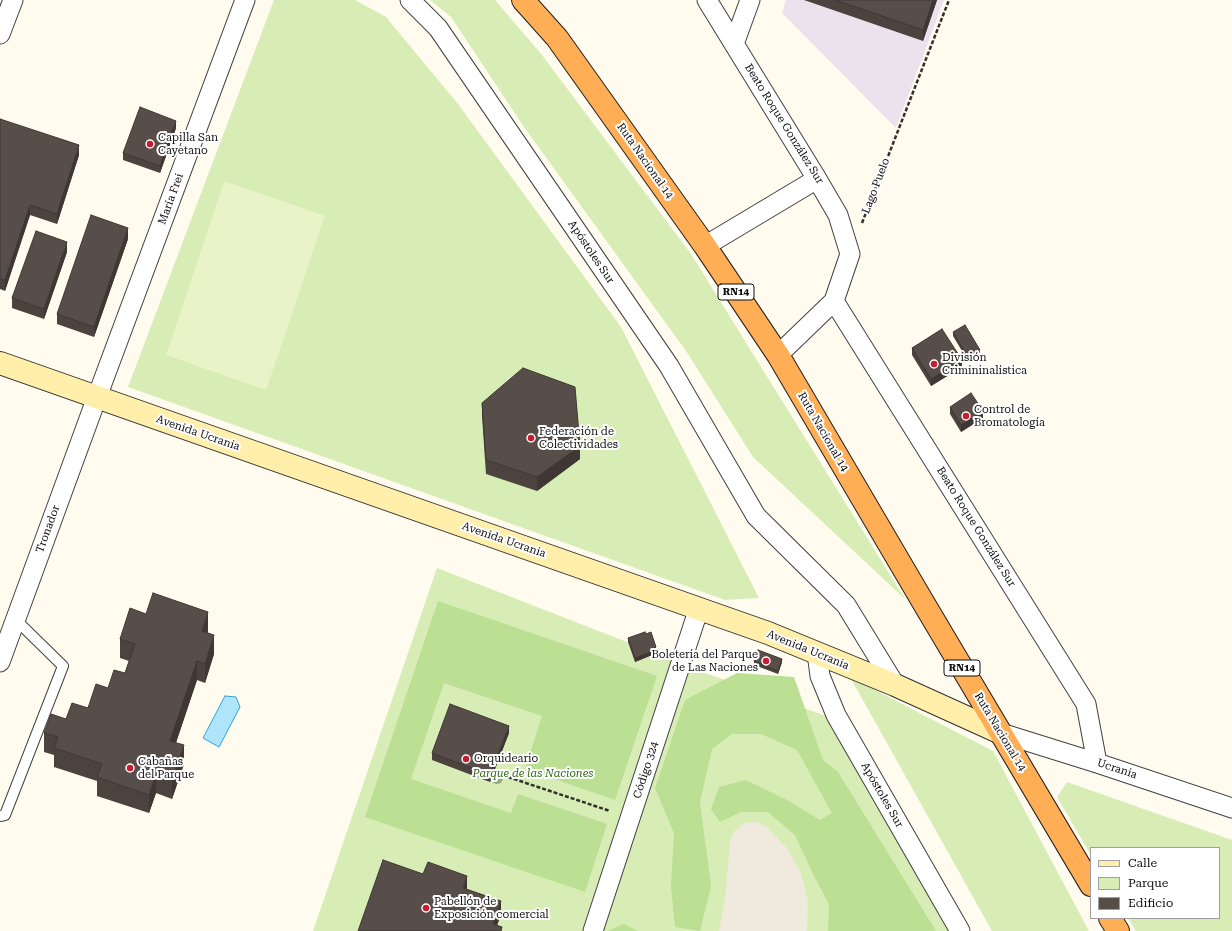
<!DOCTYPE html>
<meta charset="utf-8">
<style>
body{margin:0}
#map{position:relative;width:1232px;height:931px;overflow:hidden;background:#fffbef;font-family:"Roboto Serif",serif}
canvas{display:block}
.legend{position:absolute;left:1090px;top:847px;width:130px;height:72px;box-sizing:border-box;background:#fff;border:1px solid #9f9f9f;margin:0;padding:5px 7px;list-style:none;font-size:12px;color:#0e0e0e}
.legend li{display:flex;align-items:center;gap:8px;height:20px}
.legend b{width:20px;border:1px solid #9f9f9f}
</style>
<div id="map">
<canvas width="1232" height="931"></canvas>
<ul class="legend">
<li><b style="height:5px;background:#ffefaa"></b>Calle</li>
<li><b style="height:11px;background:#d7edb5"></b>Parque</li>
<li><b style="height:11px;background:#584e49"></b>Edificio</li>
</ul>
</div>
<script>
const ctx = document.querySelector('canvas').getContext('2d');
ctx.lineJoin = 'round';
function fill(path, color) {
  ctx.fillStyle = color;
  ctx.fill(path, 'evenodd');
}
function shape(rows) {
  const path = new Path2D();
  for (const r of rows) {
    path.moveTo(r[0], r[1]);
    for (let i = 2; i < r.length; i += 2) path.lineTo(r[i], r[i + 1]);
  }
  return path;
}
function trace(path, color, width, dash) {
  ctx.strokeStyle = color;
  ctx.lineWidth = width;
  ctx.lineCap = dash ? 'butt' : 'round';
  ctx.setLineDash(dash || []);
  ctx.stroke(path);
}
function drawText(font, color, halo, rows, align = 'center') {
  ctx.font = font + ' "Roboto Serif",serif';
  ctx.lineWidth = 4;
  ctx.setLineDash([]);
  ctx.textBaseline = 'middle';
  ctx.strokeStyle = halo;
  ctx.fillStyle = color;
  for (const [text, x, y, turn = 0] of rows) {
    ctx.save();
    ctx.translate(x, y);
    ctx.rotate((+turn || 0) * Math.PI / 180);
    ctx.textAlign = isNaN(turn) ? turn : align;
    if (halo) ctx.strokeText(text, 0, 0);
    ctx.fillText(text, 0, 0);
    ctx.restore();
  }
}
const industrial = shape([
 [786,0,944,0,896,128,782,13]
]);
const green = shape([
 [274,0,355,0,386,17,458,104,621,327,759,598,725,600,128,387],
 [430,0,495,0,542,55,691,254,905,599,753,457,686,351,524,127,451,17],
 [437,568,650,651,680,664,832,718,952,931,313,931],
 [850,677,993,751,1089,931,992,931],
 [1067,782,1232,840,1232,931,1136,931,1128,918,1219,918,1219,848,1091,848,1091,855,1057,797]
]);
const forest = shape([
 [438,601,657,676,615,800,525,769,542,716,444,683,411,779,511,813,518,794,607,824,585,892,365,817],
 [737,673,794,677,823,760,838,772,936,931,828,931,829,904,813,874,795,835,768,812,741,812,720,822,711,809,719,787,746,780,787,800,820,820,832,813,797,750,761,734,732,734,712,749,700,802,711,886,700,931,675,927,671,886,674,833,655,788,685,700],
 [624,924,638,931,607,931]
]);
const pitch = shape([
 [224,181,325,216,266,390,166,355]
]);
const plaza = shape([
 [757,822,767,827,787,848,801,873,808,901,807,931,719,931,725,899,730,841,735,830,745,823]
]);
const water = shape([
 [225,696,236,697,240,707,219,747,203,738,225,696]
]);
const path = shape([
 [862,223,949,0],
 [508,777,610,811]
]);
const service = shape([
 [0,816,5,815,63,666,15,619]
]);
const minor = shape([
 [410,0,438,28,669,366,756,516,846,605,895,685],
 [707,0,817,179,838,215,850,254,834,301,778,355],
 [0,34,13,0],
 [734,44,750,0],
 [705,246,817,179],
 [834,301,1086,704,1097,763],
 [817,653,820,676,836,715,960,931],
 [0,662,97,397,245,0],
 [1001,733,1097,763,1232,808],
 [593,931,699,608]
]);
const secondary = shape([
 [0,363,768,633,895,685,1001,733]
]);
const trunk = shape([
 [523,0,557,38,705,246,778,355,923,602,1091,885],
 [1110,918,1118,931]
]);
const trees = [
 [497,778]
];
const wall = shape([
 [804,0,937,0,923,41],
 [0,119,79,155,57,224,30,215,5,291,0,289],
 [176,128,160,173,123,160,123,153],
 [128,239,94,337,57,324,57,314],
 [67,252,44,319,12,308,12,298],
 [953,332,980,354,968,361,953,336],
 [912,348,962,367,931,386,912,355],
 [482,403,580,459,537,491,486,474,482,416],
 [950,407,983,418,961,432,950,414],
 [146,614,208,631,207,633,214,654,205,683,197,680,176,743,184,764,172,799,156,793,149,813,97,796,97,781,54,767,54,755,44,752,44,733,66,719,88,708,108,688,125,673,129,661,120,658,120,639],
 [646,634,656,651,652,652,652,655,635,662,628,642,628,638],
 [754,661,782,662,778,674,754,665],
 [509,733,490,782,432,760,432,753]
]);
const shadedWall = shape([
 [933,0,937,0,923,41,923,30],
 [176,121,176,128,160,173,160,166],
 [79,145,79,155,57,224,57,214],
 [30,205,30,215,5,291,5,280],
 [128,228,128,239,94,337,94,327],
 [67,242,67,252,44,319,44,309],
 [980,350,980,354,968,361,968,357],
 [962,360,962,367,931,386,931,379],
 [983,411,983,418,961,432,961,425],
 [580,446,580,459,537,491,537,477],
 [208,612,208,631,202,650,202,631],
 [214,635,214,654,205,683,205,664],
 [656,647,656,651,652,652,652,655,635,662,635,658,651,649],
 [782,659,782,662,778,674,778,671],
 [197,661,197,680,170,760,170,741],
 [509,726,509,733,490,782,490,775],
 [184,745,184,764,172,799,172,780],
 [156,774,156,793,149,813,149,795],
 [467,876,467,890,463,888],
 [501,901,501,915,495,931,493,924]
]);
const building = shape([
 [835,0,933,0,923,30,835,0],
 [140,107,176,121,160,166,123,153,140,107],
 [0,119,79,145,57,214,30,205,5,280,0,279,0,119],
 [91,215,128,228,94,327,57,314,91,215],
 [36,231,67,242,44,309,12,298,36,231],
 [965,325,980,350,968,357,953,332,965,325],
 [942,329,962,360,931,379,912,348,942,329],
 [523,368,575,387,580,446,537,477,486,460,482,403,523,368],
 [971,393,983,411,961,425,950,407,971,393],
 [153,593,208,612,202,631,214,635,205,664,197,661,170,741,184,745,172,780,156,774,149,795,97,777,102,764,54,748,58,737,44,733,51,714,66,719,72,703,88,708,96,684,108,688,114,670,125,673,135,644,120,639,130,608,146,614,153,593],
 [645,632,646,634,651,632,656,647,651,649,652,652,635,658,628,638,645,632],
 [758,650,782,659,778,671,754,661,758,650],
 [450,704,509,726,490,775,432,753,450,704],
 [383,860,423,874,428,862,467,876,463,888,501,901,493,924,502,927,501,931,358,931,383,860]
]);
const markers = [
 [150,144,4,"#ca1a31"],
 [934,364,4,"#ca1a31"],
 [966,416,4,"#ca1a31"],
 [531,438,4,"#ca1a31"],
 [766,661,4,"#ca1a31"],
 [466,759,4,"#ca1a31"],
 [130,768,4,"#ca1a31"],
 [426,908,4,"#ca1a31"]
];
const shields = [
 [736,292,36],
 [962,668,36]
];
const shieldNames = [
 ["RN14",736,292],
 ["RN14",962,668]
];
const streetNames = [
 ["Beato Roque González Sur",784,124,58],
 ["Ruta Nacional 14",645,161,55],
 ["Lago Puelo",876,186,-69],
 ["María Frei",171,199,-70],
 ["Apóstoles Sur",591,252,56],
 ["Ruta Nacional 14",823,432,60],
 ["Avenida Ucrania",198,433,19],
 ["Beato Roque González Sur",976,527,58],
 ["Tronador",48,529,-70],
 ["Avenida Ucrania",504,540,19],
 ["Avenida Ucrania",808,650,22],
 ["Ruta Nacional 14",1000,732,59],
 ["Ucrania",1117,769,18],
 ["Código 324",646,770,-72],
 ["Apóstoles Sur",882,795,60]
];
const poiNames = [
 ["Capilla San",158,138],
 ["Cayetano",158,151],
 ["División",942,358],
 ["Crimininalística",942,371],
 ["Control de",974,410],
 ["Bromatología",974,423],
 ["Federación de",539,432],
 ["Colectividades",539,445],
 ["Boletería del Parque",758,655,"right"],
 ["de Las Naciones",758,668,"right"],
 ["Orquideario",474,759],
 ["Cabañas",138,762],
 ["del Parque",138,775],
 ["Pabellón de",434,902],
 ["Exposición comercial",434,915]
];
const parkNames = [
 ["Parque de las Naciones",533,774]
];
fill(industrial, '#ebe2ed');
fill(green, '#d7edb5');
fill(forest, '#bbdf93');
fill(pitch, '#e8f3c7');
fill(plaza, '#f0e9dd');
fill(water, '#afe5fb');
trace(water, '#2fa3d8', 1);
trace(service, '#414141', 12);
trace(minor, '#414141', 21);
trace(secondary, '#303030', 24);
trace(trunk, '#1f1f1f', 24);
trace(path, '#303030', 2.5, [4, 2]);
trace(service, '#fff', 10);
trace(minor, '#fff', 19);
trace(secondary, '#ffefaa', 22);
trace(trunk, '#ffae56', 22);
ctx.fillStyle = '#8dac79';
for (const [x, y] of trees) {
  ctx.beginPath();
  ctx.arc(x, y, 6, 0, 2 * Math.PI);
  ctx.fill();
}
fill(wall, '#4c433f');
fill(shadedWall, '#3e3733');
fill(building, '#584e49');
trace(building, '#3e3733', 1);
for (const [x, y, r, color] of markers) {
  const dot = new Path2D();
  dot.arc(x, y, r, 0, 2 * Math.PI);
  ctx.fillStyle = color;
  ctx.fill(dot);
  trace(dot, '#fff', 1.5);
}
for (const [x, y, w] of shields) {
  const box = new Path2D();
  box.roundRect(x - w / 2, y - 8, w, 16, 3);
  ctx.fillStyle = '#fff';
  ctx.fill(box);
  trace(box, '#0e0e0e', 1);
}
drawText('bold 10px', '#0e0e0e', null, shieldNames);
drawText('11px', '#0e0e0e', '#fff', streetNames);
drawText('11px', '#0e0e0e', '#fff', poiNames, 'left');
drawText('italic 11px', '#306c18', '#fff', parkNames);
</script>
